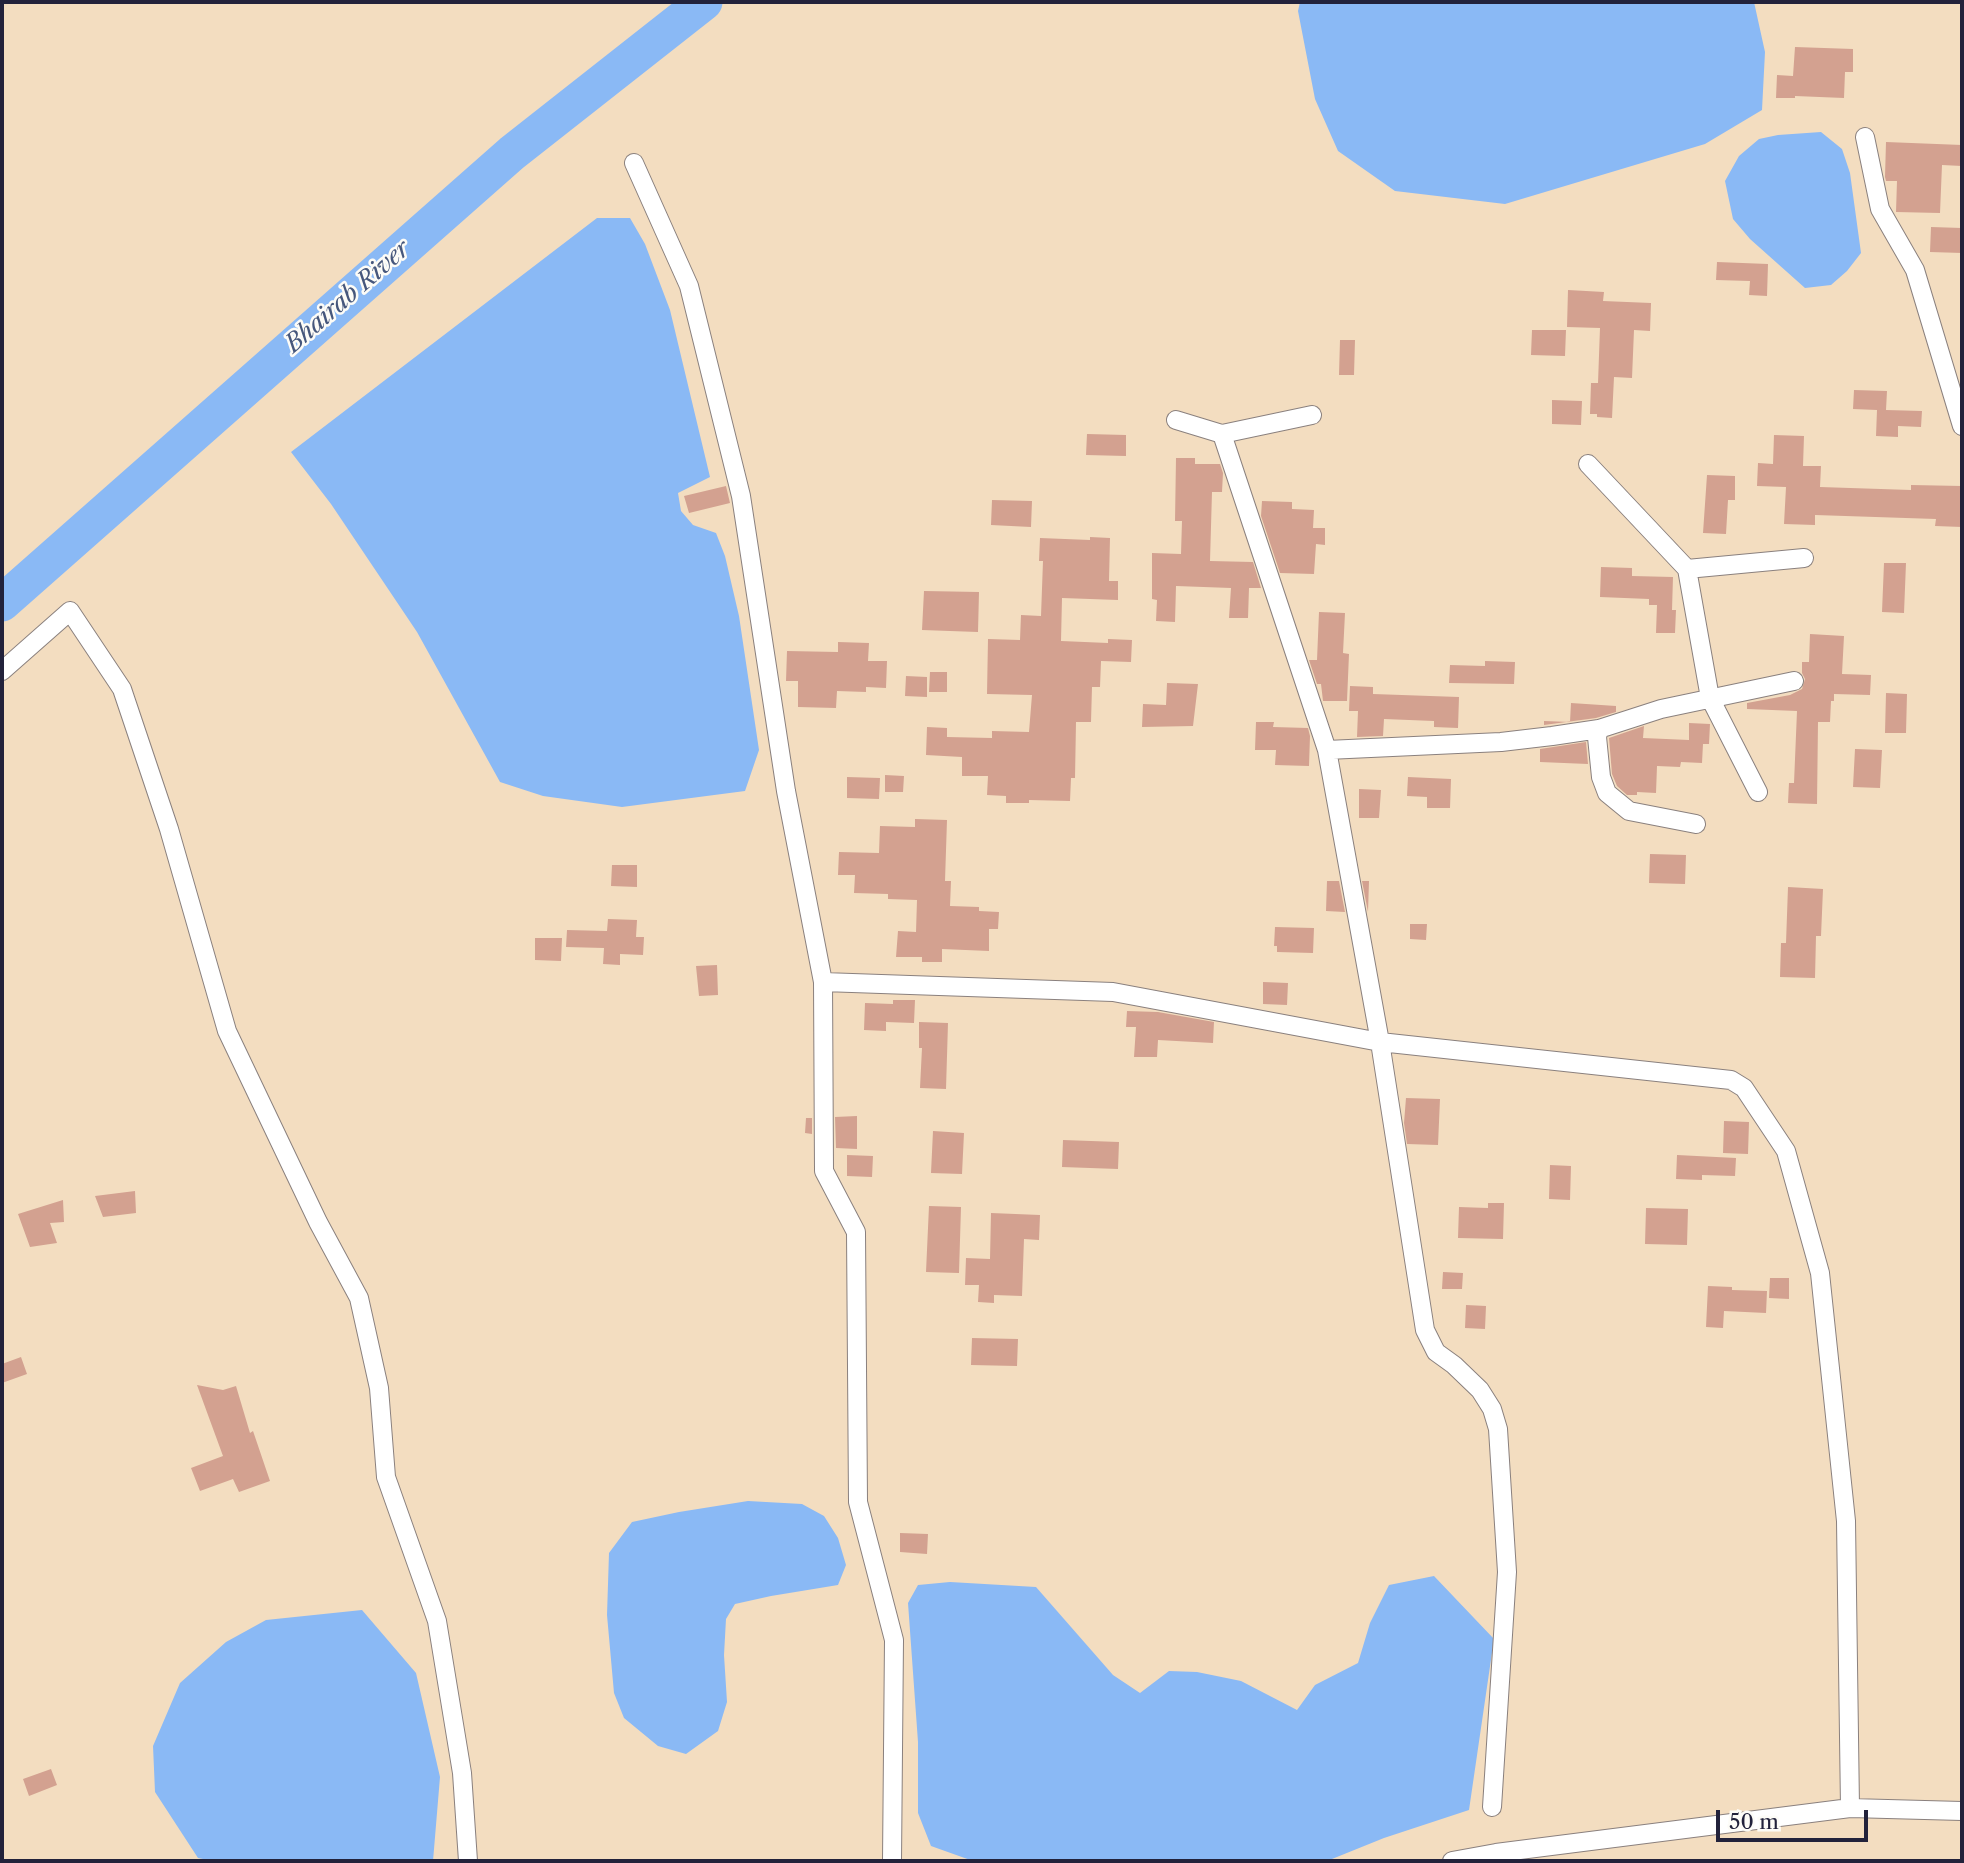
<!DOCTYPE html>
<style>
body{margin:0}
#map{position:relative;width:1964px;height:1863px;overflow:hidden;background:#f3ddc0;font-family:"Libre Caslon Text",serif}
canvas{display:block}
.frame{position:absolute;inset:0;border:4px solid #22223b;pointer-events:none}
.scale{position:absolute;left:1716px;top:1810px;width:152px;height:32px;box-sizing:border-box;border:4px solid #22223b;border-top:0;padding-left:9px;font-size:21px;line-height:24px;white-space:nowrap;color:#22223b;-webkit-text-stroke:5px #fdfcf7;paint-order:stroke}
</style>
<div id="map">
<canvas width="1964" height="1863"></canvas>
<div class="frame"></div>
<div class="scale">50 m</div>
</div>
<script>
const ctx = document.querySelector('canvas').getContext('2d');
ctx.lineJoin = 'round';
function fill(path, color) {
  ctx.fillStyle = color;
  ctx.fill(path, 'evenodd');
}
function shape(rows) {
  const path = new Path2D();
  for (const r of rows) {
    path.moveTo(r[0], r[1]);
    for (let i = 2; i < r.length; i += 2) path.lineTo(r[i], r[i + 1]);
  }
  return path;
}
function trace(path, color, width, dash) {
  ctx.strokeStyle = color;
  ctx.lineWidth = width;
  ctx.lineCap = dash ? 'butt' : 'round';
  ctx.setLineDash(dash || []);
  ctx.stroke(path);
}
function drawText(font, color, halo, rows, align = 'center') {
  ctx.font = font + ' "Libre Caslon Text",serif';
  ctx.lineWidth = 5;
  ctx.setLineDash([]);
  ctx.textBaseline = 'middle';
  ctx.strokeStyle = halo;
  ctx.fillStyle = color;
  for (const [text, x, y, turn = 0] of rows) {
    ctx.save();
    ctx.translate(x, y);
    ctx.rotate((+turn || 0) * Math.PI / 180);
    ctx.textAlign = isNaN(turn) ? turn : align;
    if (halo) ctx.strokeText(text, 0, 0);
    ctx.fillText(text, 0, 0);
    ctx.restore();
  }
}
const water = shape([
 [1300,2,1754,2,1765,52,1762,110,1705,144,1505,204,1395,191,1338,151,1315,99,1298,11],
 [1821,132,1842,149,1850,173,1861,253,1847,271,1831,285,1805,288,1750,239,1733,219,1725,181,1739,156,1759,139,1778,135],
 [597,218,630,218,645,244,670,310,710,477,678,493,681,511,693,525,716,533,725,556,739,616,759,750,745,791,622,807,543,796,500,782,417,632,331,504,291,452],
 [748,1501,802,1504,824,1516,838,1538,846,1565,838,1585,771,1596,735,1604,726,1619,724,1655,727,1702,718,1731,686,1754,658,1746,624,1718,614,1693,607,1615,609,1553,632,1522,679,1512],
 [1434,1576,1494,1639,1469,1810,1384,1838,1327,1861,973,1861,931,1846,918,1813,918,1742,908,1603,918,1585,950,1582,1036,1587,1113,1675,1140,1693,1169,1671,1197,1672,1241,1681,1297,1710,1315,1685,1358,1663,1370,1623,1389,1585],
 [362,1610,416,1673,440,1777,433,1861,213,1861,198,1858,155,1792,153,1746,180,1683,226,1642,266,1620]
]);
const river = shape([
 [2,603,512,153,704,2]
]);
const building = shape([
 [1795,47,1853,49,1853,72,1845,72,1844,98,1795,96,1795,98,1776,98,1777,75,1793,76],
 [1886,142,1962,145,1962,166,1942,165,1940,213,1896,212,1897,181,1886,181,1885,177],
 [1931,227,1962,228,1962,253,1930,252],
 [1717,262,1768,264,1767,296,1749,295,1750,281,1716,280],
 [1568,290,1604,292,1603,301,1651,303,1650,331,1634,330,1632,378,1614,377,1612,418,1597,417,1597,414,1590,414,1591,383,1598,383,1600,328,1567,327],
 [1532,330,1566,330,1565,356,1531,355],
 [1340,340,1355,340,1354,375,1339,375],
 [1854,390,1887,391,1886,410,1922,411,1921,427,1898,426,1898,437,1876,436,1877,410,1853,409],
 [1552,400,1582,401,1581,425,1552,424],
 [1087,434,1126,435,1126,456,1086,455],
 [1774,435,1804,436,1803,466,1821,466,1820,487,1911,490,1911,485,1962,486,1962,527,1935,526,1936,519,1815,515,1815,525,1784,524,1786,487,1757,486,1758,463,1773,464],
 [1176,458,1195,458,1195,464,1220,464,1223,473,1222,492,1212,492,1210,561,1253,562,1261,588,1249,588,1248,618,1229,618,1231,588,1176,586,1175,622,1156,621,1157,600,1152,599,1152,553,1181,554,1182,521,1175,521],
 [1707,475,1735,476,1735,500,1728,500,1726,534,1703,533],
 [726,486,730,503,689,513,684,496],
 [992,500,1032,501,1031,527,991,525],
 [1262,501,1292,502,1292,509,1314,510,1313,528,1325,528,1325,545,1316,544,1314,574,1280,573,1261,516],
 [1090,537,1110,538,1109,581,1118,581,1118,600,1062,598,1061,641,1108,643,1108,639,1132,640,1131,662,1101,661,1100,687,1092,687,1091,722,1076,722,1075,778,1071,778,1070,801,1029,800,1029,803,1006,803,1006,796,987,795,988,776,962,776,962,757,926,755,927,727,947,728,947,737,992,738,992,731,1029,732,1032,695,987,694,988,639,1020,640,1021,615,1041,616,1043,561,1039,561,1040,538,1090,540],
 [1884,563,1906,563,1904,613,1882,612],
 [1601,567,1632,568,1632,576,1673,577,1672,610,1676,610,1675,633,1656,633,1657,605,1649,605,1649,599,1600,597],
 [924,591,979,592,978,632,922,630],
 [1319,612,1345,613,1343,653,1349,654,1347,701,1323,701,1321,684,1317,684,1309,660,1317,660],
 [1810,634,1844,636,1842,674,1871,675,1870,695,1834,694,1834,701,1831,701,1830,722,1818,722,1817,804,1788,803,1789,783,1794,783,1797,711,1747,709,1747,703,1790,695,1802,689,1805,679,1802,673,1802,662,1809,662],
 [838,642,869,643,868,661,887,661,886,688,866,687,866,692,837,691,836,708,798,707,798,681,786,681,787,651,838,652],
 [1485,661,1515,662,1514,684,1449,683,1450,665,1485,666],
 [930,672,947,672,947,692,929,692],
 [906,676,927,677,927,697,905,696],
 [1167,683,1198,684,1193,726,1142,727,1143,704,1166,705],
 [1350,686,1373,687,1373,694,1459,697,1458,728,1434,727,1434,721,1384,719,1383,736,1357,737,1358,711,1349,711],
 [1886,693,1907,694,1906,733,1885,733],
 [1571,703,1616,706,1616,712,1596,718,1544,725,1544,721,1570,722],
 [1256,722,1274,722,1273,727,1308,728,1310,736,1309,766,1275,765,1276,750,1255,750],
 [1689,723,1710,724,1709,744,1703,744,1702,763,1681,762,1680,767,1657,766,1656,793,1637,792,1637,795,1627,795,1617,786,1612,774,1609,738,1644,726,1643,738,1689,740],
 [1586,742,1588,764,1540,762,1540,749],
 [1855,749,1882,750,1880,788,1853,787],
 [885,775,904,776,903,792,885,792],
 [847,777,880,778,879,799,847,798],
 [1408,777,1451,779,1450,808,1427,808,1427,797,1407,796],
 [1359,789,1381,790,1379,818,1359,818],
 [915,819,947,820,945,881,951,881,950,906,979,907,979,911,999,912,998,929,989,929,989,951,942,949,942,962,922,962,922,957,896,957,898,931,916,932,917,900,888,899,888,894,854,893,855,875,838,875,839,852,879,853,880,826,915,827],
 [1650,854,1686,855,1685,884,1649,883],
 [612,865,637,865,637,887,611,886],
 [1327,881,1339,881,1345,912,1326,911],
 [1362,881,1369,881,1368,912],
 [1788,887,1823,889,1821,936,1816,936,1815,978,1780,977,1781,943,1786,943],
 [608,919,637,920,636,937,644,937,643,955,620,954,620,965,603,964,604,948,566,947,567,930,607,931],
 [1410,924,1427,924,1426,940,1410,939],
 [1275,927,1314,928,1313,953,1277,952,1277,946,1274,946],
 [535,938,562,938,561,961,535,960],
 [717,965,718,995,699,996,696,966],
 [1263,982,1288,983,1287,1005,1263,1004],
 [893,1000,915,1000,914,1023,886,1022,886,1031,864,1030,865,1003,893,1004],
 [1127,1011,1158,1012,1214,1022,1213,1043,1158,1040,1157,1057,1134,1057,1136,1027,1126,1027],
 [919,1022,948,1023,946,1089,920,1088,922,1048,919,1048],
 [1406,1098,1440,1099,1438,1145,1407,1144,1404,1123],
 [857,1116,857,1149,836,1148,835,1117],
 [806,1118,812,1118,812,1134,805,1133],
 [1724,1121,1749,1122,1748,1154,1723,1153],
 [933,1131,964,1133,962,1174,931,1173],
 [1063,1140,1119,1142,1118,1169,1062,1167],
 [847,1155,873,1156,872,1177,847,1176],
 [1677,1155,1736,1158,1735,1176,1702,1175,1702,1180,1676,1179],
 [1550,1165,1571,1166,1570,1200,1549,1199],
 [135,1191,136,1213,103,1217,95,1196],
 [63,1200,64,1222,50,1223,57,1243,30,1247,18,1214],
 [1488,1203,1504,1203,1503,1239,1458,1238,1459,1207,1488,1208],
 [929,1206,961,1207,959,1273,926,1272],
 [1646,1208,1688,1209,1687,1245,1645,1244],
 [991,1213,1040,1215,1039,1240,1024,1239,1022,1296,994,1295,994,1303,978,1302,979,1285,965,1285,966,1258,990,1259],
 [1443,1272,1463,1273,1462,1289,1442,1289],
 [1770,1278,1789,1278,1789,1299,1769,1298],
 [1708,1286,1732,1287,1732,1290,1767,1291,1766,1313,1724,1311,1723,1328,1706,1327],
 [1466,1305,1486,1306,1485,1329,1465,1328],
 [972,1338,1018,1339,1017,1366,971,1365],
 [21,1357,27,1374,2,1383,2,1364],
 [197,1385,223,1390,236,1386,250,1433,253,1431,270,1481,239,1492,233,1479,200,1491,191,1468,223,1456],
 [900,1533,928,1534,927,1554,900,1552],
 [51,1769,57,1785,29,1796,23,1779]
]);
const street = shape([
 [1865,137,1880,209,1915,270,1962,426],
 [634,163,689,286,741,496,786,791,823,982,1113,992,1380,1042,1731,1080,1744,1088,1786,1151,1820,1273,1846,1521,1850,1808,1962,1811],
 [1176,420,1222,434,1312,415],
 [1222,434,1327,750,1380,1042,1425,1330,1436,1352,1454,1365,1480,1390,1492,1409,1498,1429,1507,1572,1492,1807],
 [1588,464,1687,569,1804,558],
 [1687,569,1710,698,1758,792],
 [2,671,70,611,122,689,169,829,227,1031,318,1222,359,1298,379,1388,386,1477,437,1621,462,1773,468,1861],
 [1599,729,1597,737,1601,777,1607,793,1629,811,1696,824],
 [1327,750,1501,742,1552,736,1599,729,1661,709,1794,681],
 [823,982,824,1171,856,1232,858,1502,894,1640,892,1861],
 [1452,1861,1496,1853,1850,1808]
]);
const waterNames = [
 ["Bhairab River",348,297,-41]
];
fill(water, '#8ab9f5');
trace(river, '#8ab9f5', 37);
fill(building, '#d3a190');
trace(street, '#8a807e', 20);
trace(street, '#fff', 18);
drawText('italic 24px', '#46577c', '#fdfcf7', waterNames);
</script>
